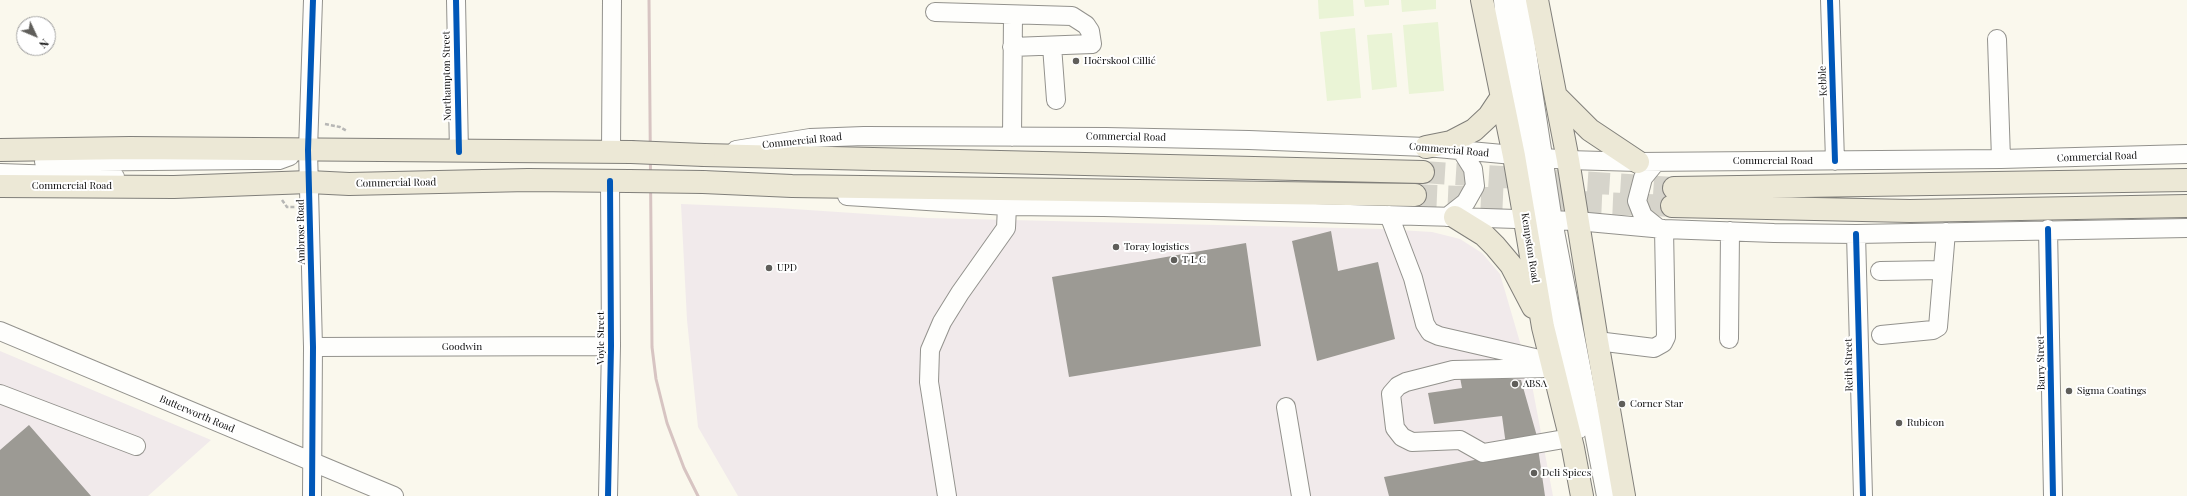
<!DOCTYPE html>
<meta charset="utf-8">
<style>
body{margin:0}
#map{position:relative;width:2187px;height:496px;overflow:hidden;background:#faf8ed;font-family:"Playfair Display",serif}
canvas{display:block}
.north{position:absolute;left:16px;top:16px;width:40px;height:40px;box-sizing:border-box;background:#fff;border:1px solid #9d9d9d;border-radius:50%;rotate:134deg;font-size:11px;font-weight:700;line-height:16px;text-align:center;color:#0b0b0b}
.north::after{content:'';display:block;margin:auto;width:14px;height:18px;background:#5f5e5a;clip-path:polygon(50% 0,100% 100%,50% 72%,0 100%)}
</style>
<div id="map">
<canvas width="2187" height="496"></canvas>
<div class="north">N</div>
</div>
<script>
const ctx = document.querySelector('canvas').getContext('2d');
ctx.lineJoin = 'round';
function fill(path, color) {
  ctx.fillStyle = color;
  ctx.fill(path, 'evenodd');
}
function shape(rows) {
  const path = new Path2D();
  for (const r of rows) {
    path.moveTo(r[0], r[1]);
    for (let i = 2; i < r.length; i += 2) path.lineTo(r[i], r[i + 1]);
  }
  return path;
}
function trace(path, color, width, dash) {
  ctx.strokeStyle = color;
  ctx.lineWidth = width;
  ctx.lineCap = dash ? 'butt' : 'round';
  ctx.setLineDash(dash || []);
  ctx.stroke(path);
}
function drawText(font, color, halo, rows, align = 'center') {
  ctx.font = font + ' "Playfair Display",serif';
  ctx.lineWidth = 4;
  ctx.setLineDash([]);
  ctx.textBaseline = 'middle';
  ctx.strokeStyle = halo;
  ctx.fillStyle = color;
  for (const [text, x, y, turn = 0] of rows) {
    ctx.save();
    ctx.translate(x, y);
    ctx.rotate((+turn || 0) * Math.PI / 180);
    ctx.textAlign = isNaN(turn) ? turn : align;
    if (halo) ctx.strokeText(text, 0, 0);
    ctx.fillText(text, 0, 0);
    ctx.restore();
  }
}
const industrial = shape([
 [681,204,778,208,928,218,1383,229,1432,232,1460,239,1482,253,1500,274,1531,380,1553,496,738,496,698,427,687,320],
 [0,351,211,440,148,496,0,496]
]);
const pitch = shape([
 [1318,0,1353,0,1354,16,1319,19],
 [1364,0,1389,0,1389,5,1365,7],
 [1401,0,1436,0,1436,9,1402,12],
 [1438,22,1444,91,1409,94,1403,25],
 [1355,28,1361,98,1327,101,1320,32],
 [1392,33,1397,87,1372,90,1367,35]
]);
const building = shape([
 [1331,231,1338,271,1378,262,1395,339,1317,361,1292,241],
 [1246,243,1261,346,1069,377,1052,277],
 [1459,372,1521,380,1538,440,1506,445,1502,416,1434,424,1428,393,1462,388],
 [29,425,91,496,0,496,0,450],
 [1538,448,1545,496,1389,496,1384,477]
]);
const majorTunnel = shape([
 [1423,172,1674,188],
 [1415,195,1672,206]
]);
const path = shape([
 [325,124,340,127,347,131],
 [282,200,287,207,295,207]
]);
const minor = shape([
 [456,0,459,152],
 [1503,0,1505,25,1528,157,1535,220,1579,429],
 [1519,0,1553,221,1606,496],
 [1830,0,1835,161],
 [935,12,1072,16,1086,25,1090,31,1092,44,1012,47],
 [1997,39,2001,159],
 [1052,46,1056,100],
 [1012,137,1013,15],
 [736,150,810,138,864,136,1106,137,1249,140,1426,147,1568,160,1638,162,2001,159,2187,154],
 [611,152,612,0],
 [44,162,256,160,279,160,290,156],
 [1656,162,1643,178,1637,201,1643,216,1658,228],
 [0,173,115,177],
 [847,196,1007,206,1104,207,1455,217,1577,221,1664,229,1774,233,1856,234,2187,228],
 [1389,215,1413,278,1425,324,1430,332,1439,336,1548,361],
 [1447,217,1466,202,1475,186,1473,169,1461,150],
 [2048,229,2053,496],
 [1856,234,1863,496],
 [1880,271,1943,270],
 [0,331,394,496],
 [1881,335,1933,330,1938,327,1946,232],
 [1729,339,1730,231],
 [1597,341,1654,348,1663,343,1666,337,1664,229],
 [313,347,611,346],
 [1552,368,1453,370,1406,382,1398,386,1391,394,1395,428,1402,437,1412,442,1460,440,1483,453,1570,438],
 [0,394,136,446],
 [1286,407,1301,496],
 [312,496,313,347,308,150,313,0],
 [608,496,611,346,610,181],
 [947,496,929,382,930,350,942,322,960,293,1006,228,1007,206]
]);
const major = shape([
 [1482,0,1514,156,1543,327,1573,448,1582,496],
 [1537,0,1568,160,1597,341,1624,496],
 [1556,96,1590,130,1638,162],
 [1426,147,1451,142,1474,130,1489,116,1501,98],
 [0,150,130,148,631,152],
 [704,155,1423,172],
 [703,182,792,186,1415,195],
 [0,186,174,187,309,182,349,184,528,180,629,181],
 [1674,188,2187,180],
 [1672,206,1910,211,2187,206],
 [1455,217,1484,235,1495,246,1511,265,1533,307]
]);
const rail = shape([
 [649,0,652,347,656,379,667,423,684,468,698,496]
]);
const majorBridge = shape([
 [631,152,704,155],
 [629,181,703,182]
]);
const cycleway = shape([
 [456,0,459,152],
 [1830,0,1835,161],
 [2048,229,2053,496],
 [1856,234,1863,496],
 [312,496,313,347,308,150,313,0],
 [608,496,611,346,610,181]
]);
const markers = [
 [1076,61,4,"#5f5e5a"],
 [1116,247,4,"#5f5e5a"],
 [1174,260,4,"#5f5e5a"],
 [769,268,4,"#5f5e5a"],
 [1515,384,4,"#5f5e5a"],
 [2069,391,4,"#5f5e5a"],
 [1622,404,4,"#5f5e5a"],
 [1899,423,4,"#5f5e5a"],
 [1534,473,4,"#5f5e5a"]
];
const poiNames = [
 ["Hoërskool Cillié",1084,61],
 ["Toray logistics",1124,247],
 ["T L C",1182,260],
 ["UPD",777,268],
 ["ABSA",1523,384],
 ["Sigma Coatings",2077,391],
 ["Corner Star",1630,404],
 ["Rubicon",1907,423],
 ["Deli Spices",1542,473]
];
const streetNames = [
 ["Northampton Street",447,76,-91],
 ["Kebble",1823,81,-92],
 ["Commercial Road",1126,137,1],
 ["Commercial Road",802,141,-6],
 ["Commercial Road",1449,150,5],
 ["Commercial Road",2097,157,-2],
 ["Commercial Road",1773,161],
 ["Commercial Road",396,183,-1],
 ["Commercial Road",72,186],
 ["Ambrose Road",301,232,-91],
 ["Kempston Road",1530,248,81],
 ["Voyle Street",601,338,-90],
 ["Goodwin",462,347],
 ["Barry Street",2041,363,-91],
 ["Reith Street",1849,365,-91],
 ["Butterworth Road",197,414,23]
];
fill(industrial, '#f1eaeb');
fill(pitch, '#eaf4d6');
fill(building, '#9c9a94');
trace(majorTunnel, '#d6d4cb', 22, [22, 11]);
trace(minor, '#93928d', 20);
trace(major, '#807f7a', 24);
trace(path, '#b7b7b5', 2.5, [4, 2]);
trace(minor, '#fefefc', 18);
trace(major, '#ece8d6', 22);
trace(rail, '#d7c4c2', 3);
trace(majorBridge, '#807f7a', 24, []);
trace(majorBridge, '#ece8d6', 22);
trace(cycleway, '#0057b8', 6);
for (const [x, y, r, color] of markers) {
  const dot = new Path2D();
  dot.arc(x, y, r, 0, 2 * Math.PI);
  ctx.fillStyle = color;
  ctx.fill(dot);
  trace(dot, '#fff', 1.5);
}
drawText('10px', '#0b0b0b', '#fff', poiNames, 'left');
drawText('10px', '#0b0b0b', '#fff', streetNames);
</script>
